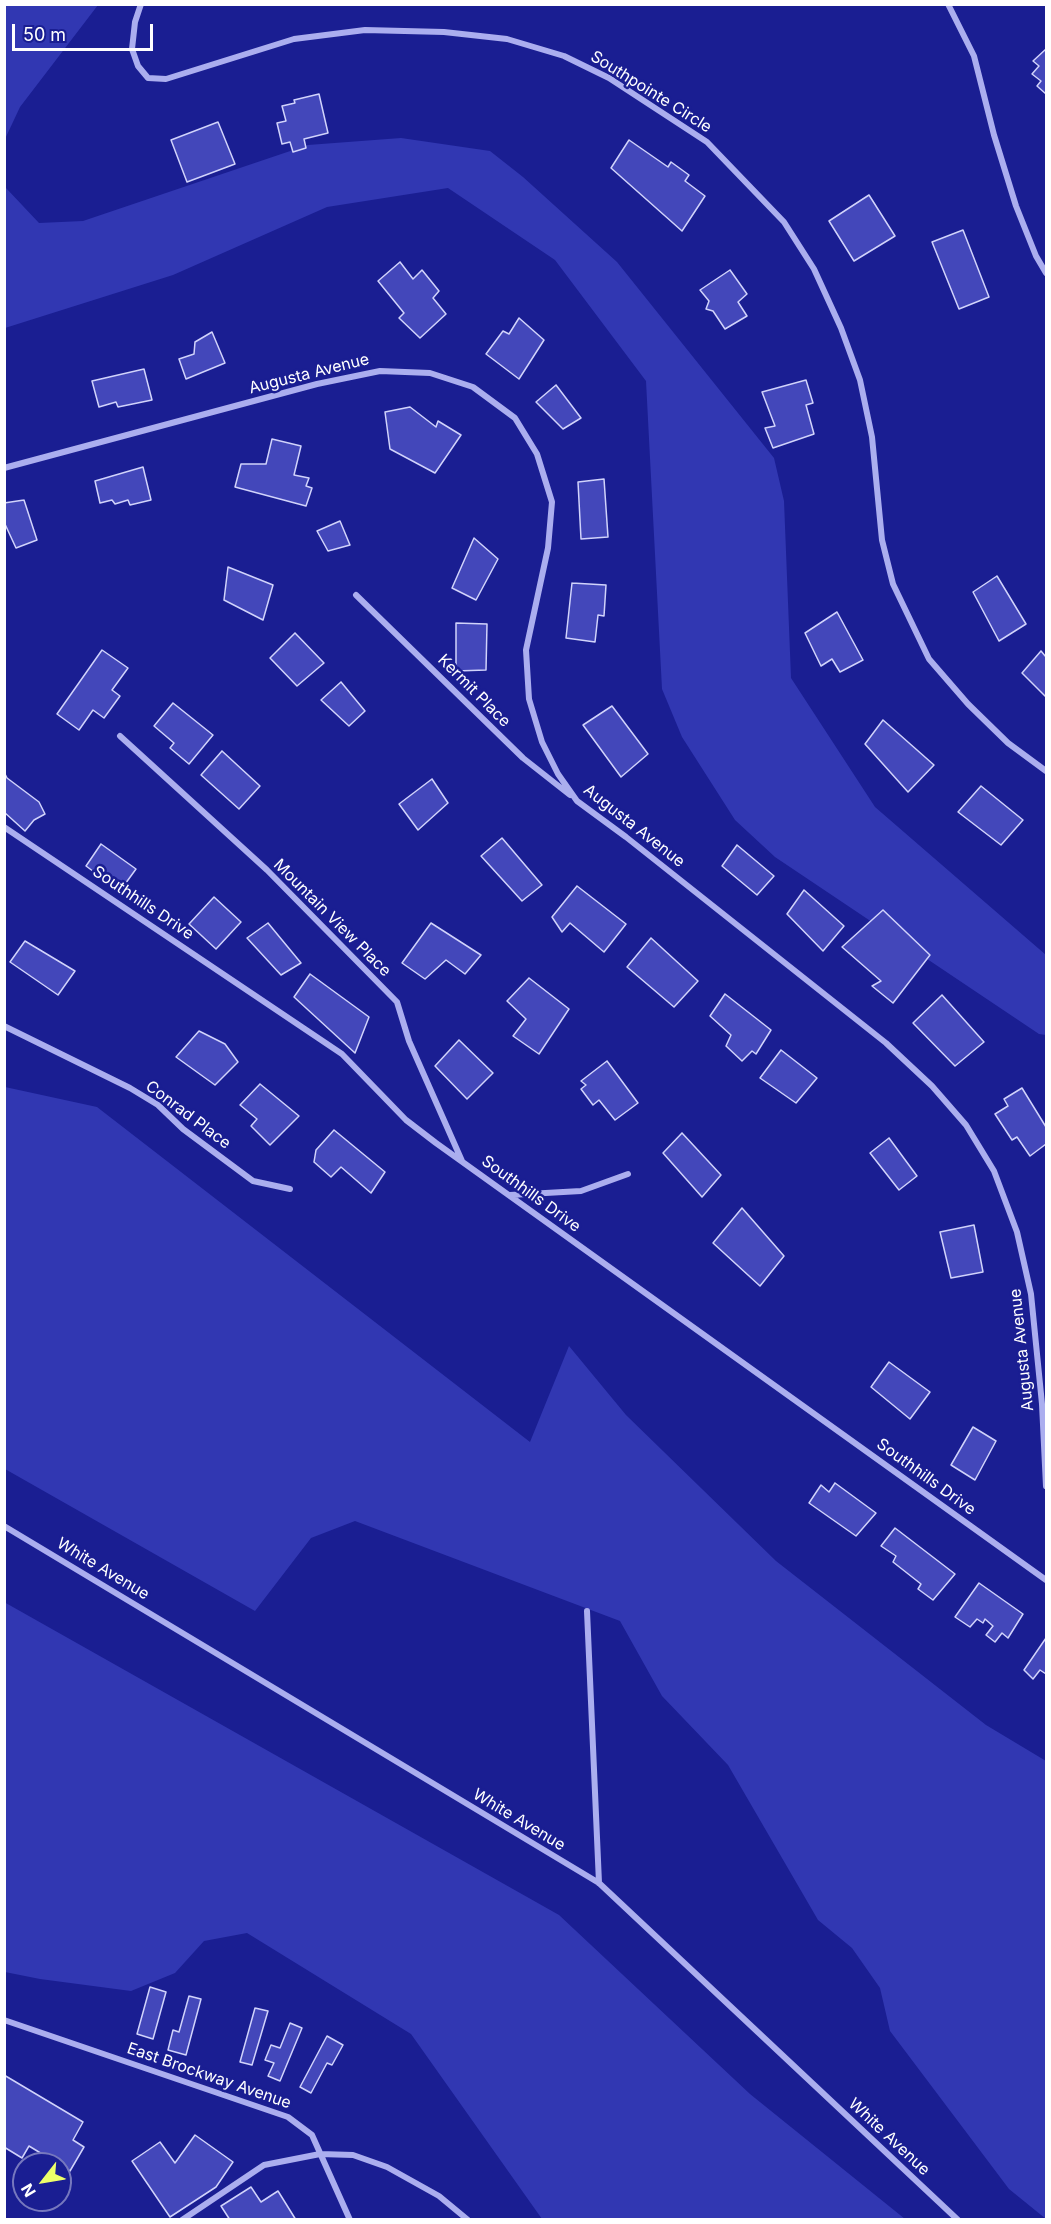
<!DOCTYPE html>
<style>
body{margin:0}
#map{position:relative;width:1051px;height:2224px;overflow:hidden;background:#1a1e92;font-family:Inter,sans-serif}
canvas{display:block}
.frame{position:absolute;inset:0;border:6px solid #fff;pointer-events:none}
.north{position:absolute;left:12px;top:2152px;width:60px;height:60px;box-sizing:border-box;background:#1a1e92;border:2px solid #7678be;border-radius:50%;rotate:239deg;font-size:16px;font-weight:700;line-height:24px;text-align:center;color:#fff}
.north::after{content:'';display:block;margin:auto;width:21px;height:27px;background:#edff69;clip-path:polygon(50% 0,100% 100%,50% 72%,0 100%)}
.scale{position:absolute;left:12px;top:24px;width:141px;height:27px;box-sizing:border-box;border:3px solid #fff;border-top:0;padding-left:8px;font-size:18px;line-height:21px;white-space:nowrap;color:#fff;-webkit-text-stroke:4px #1a1e92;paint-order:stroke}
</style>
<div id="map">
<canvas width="1051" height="2224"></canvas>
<div class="frame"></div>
<div class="north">N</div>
<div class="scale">50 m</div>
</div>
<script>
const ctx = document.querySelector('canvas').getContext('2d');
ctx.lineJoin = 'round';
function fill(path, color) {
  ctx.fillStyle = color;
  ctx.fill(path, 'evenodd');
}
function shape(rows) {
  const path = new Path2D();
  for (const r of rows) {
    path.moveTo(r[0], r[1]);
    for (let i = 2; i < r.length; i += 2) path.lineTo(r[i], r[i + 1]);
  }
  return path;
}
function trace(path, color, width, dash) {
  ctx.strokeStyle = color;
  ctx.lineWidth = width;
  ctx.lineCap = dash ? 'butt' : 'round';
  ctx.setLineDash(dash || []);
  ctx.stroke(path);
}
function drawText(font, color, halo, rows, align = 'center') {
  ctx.font = font + ' Inter,sans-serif';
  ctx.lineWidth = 5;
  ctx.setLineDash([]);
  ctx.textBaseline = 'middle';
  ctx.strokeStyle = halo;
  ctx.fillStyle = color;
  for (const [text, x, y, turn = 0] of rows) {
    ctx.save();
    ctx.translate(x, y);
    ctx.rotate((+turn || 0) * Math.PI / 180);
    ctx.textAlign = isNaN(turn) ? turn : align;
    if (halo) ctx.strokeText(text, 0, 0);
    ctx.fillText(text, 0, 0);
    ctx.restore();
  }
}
const green = shape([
 [5,4,98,5,20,107,5,139],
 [401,138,490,151,523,177,617,262,774,458,784,501,791,678,875,807,1046,955,1046,1035,1039,1034,775,857,735,820,682,737,662,689,646,381,555,260,448,188,327,207,173,275,5,328,4,174,6,188,39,223,83,221,308,145],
 [5,1087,97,1107,530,1442,569,1346,626,1415,776,1561,986,1725,1046,1761,1046,2219,1009,2189,890,2031,880,1988,852,1948,818,1920,728,1765,662,1696,620,1621,355,1521,311,1538,255,1611,5,1469],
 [4,1602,559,1915,750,2094,905,2219,542,2219,411,2034,247,1933,204,1941,175,1973,131,1991,40,1979,5,1972]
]);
const building = shape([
 [1046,49,1046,94,1037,86,1041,81,1032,74,1039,66,1033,61,1046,49],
 [319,94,328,133,304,139,306,148,293,152,290,142,282,144,277,123,286,121,282,106,295,103,294,100,319,94],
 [218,122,235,164,187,182,171,140,218,122],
 [629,140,668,167,671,162,689,175,685,181,705,196,682,231,611,168,629,140],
 [869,195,895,236,854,261,829,221,869,195],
 [963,230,989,297,959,309,932,242,963,230],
 [400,262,413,279,422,270,439,291,433,298,446,314,420,338,399,318,404,313,378,281,400,262],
 [730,270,747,294,738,302,747,316,725,329,713,311,706,309,709,301,700,290,730,270],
 [519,318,544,340,519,379,486,354,503,331,509,334,519,318],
 [212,332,225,363,186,379,179,359,194,354,195,342,212,332],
 [144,369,152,400,118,407,116,402,99,407,92,381,144,369],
 [806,380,813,403,806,405,814,434,773,448,765,428,775,426,762,392,806,380],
 [556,385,581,418,563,429,536,402,556,385],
 [410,407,436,427,438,421,461,435,435,473,390,449,385,412,410,407],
 [272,439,301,446,294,475,309,478,306,486,312,488,306,506,235,487,241,464,266,464,272,439],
 [143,467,151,500,130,505,128,500,115,504,112,500,100,503,95,481,143,467],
 [604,479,608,537,581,539,578,482,604,479],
 [24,500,37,540,16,548,4,522,4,503,24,500],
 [340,521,350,545,328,551,317,531,340,521],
 [474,538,498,559,476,600,452,588,474,538],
 [228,567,273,585,263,620,224,600,228,567],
 [997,576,1026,624,999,641,973,592,997,576],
 [572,583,606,585,604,616,598,615,595,642,566,638,572,583],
 [837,612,863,660,840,672,832,659,821,666,805,633,837,612],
 [456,623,487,624,486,670,456,671,456,623],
 [295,633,324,663,297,686,270,658,295,633],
 [102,650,128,668,112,690,120,696,104,718,93,710,79,730,57,714,102,650],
 [1041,651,1046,657,1046,697,1022,673,1041,651],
 [341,682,365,711,349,726,321,700,341,682],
 [173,703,213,735,189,764,170,748,174,743,154,726,173,703],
 [612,706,648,754,621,777,583,725,612,706],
 [883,720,934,765,908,792,865,744,883,720],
 [222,751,260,786,239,809,201,775,222,751],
 [4,772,7,778,39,802,45,814,34,820,25,831,4,812,4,772],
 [432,779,448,803,418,830,399,804,432,779],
 [981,786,1023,820,1001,845,958,812,981,786],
 [502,838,542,885,522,901,481,856,502,838],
 [101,844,136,869,120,891,86,866,101,844],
 [737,845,774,876,757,895,722,866,737,845],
 [577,886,626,924,604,952,570,923,562,932,552,917,577,886],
 [804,890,844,926,823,951,787,914,804,890],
 [214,897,241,922,216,949,189,924,214,897],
 [883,910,930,955,893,1003,872,986,881,981,842,947,883,910],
 [268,923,301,963,281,975,247,938,268,923],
 [431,923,481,955,465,974,446,960,425,979,402,963,431,923],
 [651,938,698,981,674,1007,627,967,651,938],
 [25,941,75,971,58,995,10,962,25,941],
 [310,974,369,1017,355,1053,294,997,310,974],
 [529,978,569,1009,539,1054,513,1036,526,1019,507,1001,529,978],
 [725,994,771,1030,756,1054,752,1051,742,1061,726,1046,731,1035,710,1016,725,994],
 [942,995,984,1042,955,1066,913,1023,942,995],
 [199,1031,225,1044,238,1062,215,1085,176,1057,199,1031],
 [459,1040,493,1073,467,1099,435,1066,459,1040],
 [781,1050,817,1078,796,1103,760,1078,781,1050],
 [607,1061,638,1103,615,1120,599,1100,593,1105,581,1089,586,1085,581,1081,607,1061],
 [260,1084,299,1116,270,1145,251,1126,257,1119,240,1105,260,1084],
 [1022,1088,1046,1127,1046,1144,1030,1156,1017,1137,1012,1140,995,1114,1008,1106,1004,1099,1022,1088],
 [334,1130,385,1172,371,1193,341,1167,331,1177,314,1162,316,1150,334,1130],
 [682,1133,721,1175,702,1197,663,1153,682,1133],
 [889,1138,917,1176,899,1190,870,1153,889,1138],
 [742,1208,784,1256,760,1286,713,1243,742,1208],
 [974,1225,983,1272,951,1278,940,1232,974,1225],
 [889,1362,930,1392,910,1419,871,1387,889,1362],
 [973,1427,996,1441,975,1480,951,1465,973,1427],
 [835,1483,876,1513,856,1536,809,1503,821,1485,829,1492,835,1483],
 [895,1528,955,1574,933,1600,918,1589,921,1584,893,1562,896,1556,881,1546,895,1528],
 [979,1583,1023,1614,1008,1638,1002,1633,995,1642,986,1635,993,1626,985,1619,983,1623,977,1619,970,1627,955,1617,979,1583],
 [1046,1638,1046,1674,1040,1670,1033,1679,1024,1670,1046,1638],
 [150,1987,166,1992,153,2039,137,2034,150,1987],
 [189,1996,201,1999,186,2055,168,2050,173,2030,179,2032,189,1996],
 [255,2008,268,2011,252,2065,240,2062,255,2008],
 [290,2023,302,2028,280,2081,268,2076,274,2063,265,2060,271,2045,280,2048,290,2023],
 [327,2036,343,2045,332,2065,327,2063,311,2093,300,2087,327,2036],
 [4,2075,83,2122,73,2140,84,2147,70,2171,29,2146,22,2158,4,2147,4,2075],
 [195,2135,233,2162,216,2187,170,2217,132,2161,160,2142,175,2163,195,2135],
 [251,2187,261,2202,278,2191,296,2220,230,2220,221,2206,251,2187]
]);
const street = shape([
 [141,4,135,22,132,49,138,66,148,78,166,79,294,39,365,30,444,32,507,39,564,56,609,78,707,142,784,222,814,269,841,328,860,380,872,437,882,540,893,584,929,659,968,704,1008,743,1046,771],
 [948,4,974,56,994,135,1016,206,1036,256,1046,273],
 [4,468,317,384,380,371,430,373,473,387,515,418,537,454,552,502,548,548,526,650,529,699,542,742,558,774,577,801,626,837,886,1043,932,1086,966,1125,994,1171,1017,1232,1031,1294,1042,1404,1046,1486],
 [356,595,523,758,570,795],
 [120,736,267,870,397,1002,409,1041,462,1161],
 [4,827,342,1054,406,1120,436,1143,1046,1580],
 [4,1026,130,1088,158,1105,183,1129,253,1181,290,1189],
 [510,1195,581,1191,628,1174],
 [4,1526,599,1883,958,2220],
 [587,1611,599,1883],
 [4,2020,288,2117,312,2135,350,2220],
 [182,2220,264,2165,320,2154,353,2155,387,2167,439,2196,468,2220]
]);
const streetNames = [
 ["Southpointe Circle",651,92,32],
 ["Augusta Avenue",309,374,-14],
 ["Kermit Place",474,691,45],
 ["Augusta Avenue",634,826,38],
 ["Southhills Drive",143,903,34],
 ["Mountain View Place",332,918,45],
 ["Conrad Place",188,1115,37],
 ["Southhills Drive",531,1194,36],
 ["Augusta Avenue",1022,1350,-96],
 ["Southhills Drive",926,1477,36],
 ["White Avenue",103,1569,31],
 ["White Avenue",519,1820,31],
 ["East Brockway Avenue",209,2076,19],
 ["White Avenue",889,2137,43]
];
fill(green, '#3137b2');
fill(building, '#4347ba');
trace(building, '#d1d3fb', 1.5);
trace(street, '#abaeef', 6);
drawText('16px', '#fff', '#1a1e92', streetNames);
</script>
